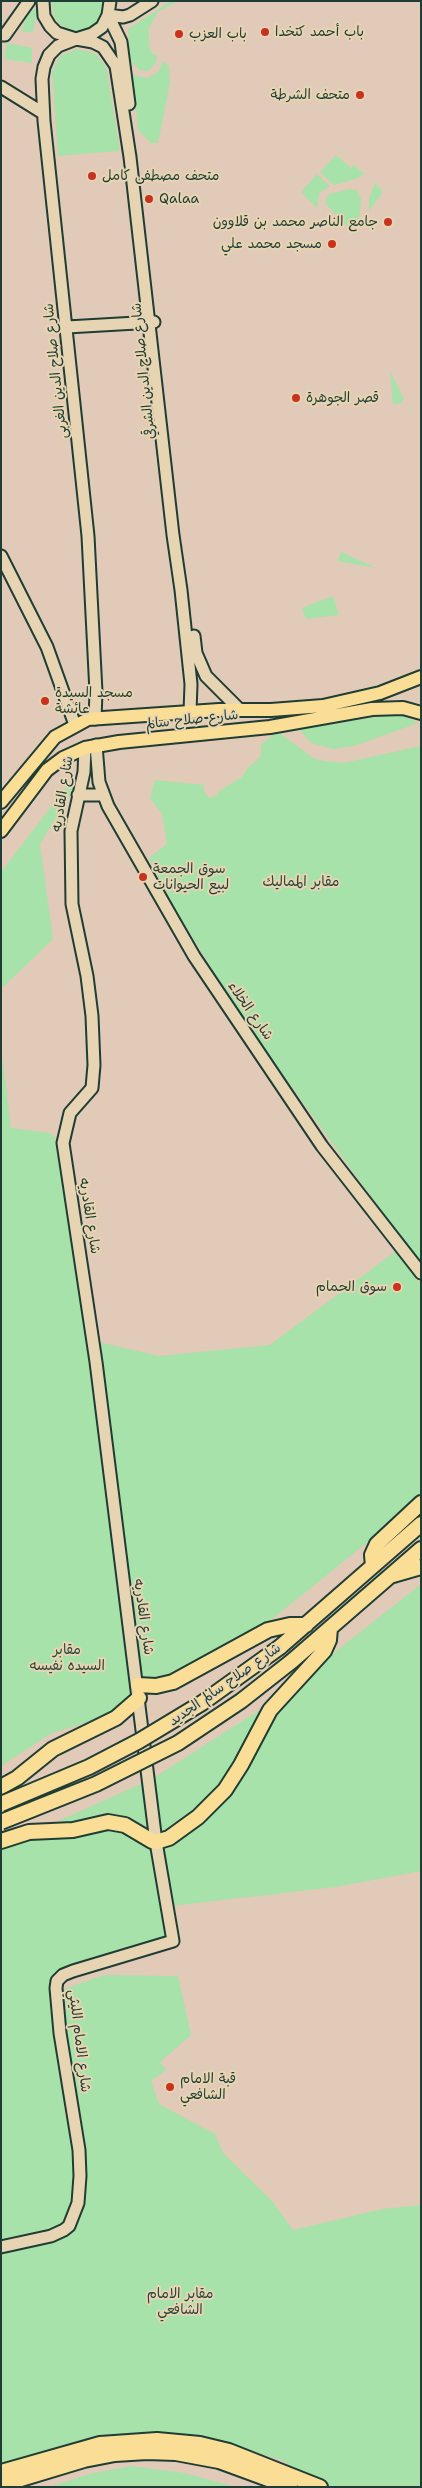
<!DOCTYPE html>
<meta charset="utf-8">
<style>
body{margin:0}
#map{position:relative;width:422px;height:2488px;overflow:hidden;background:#e1cab7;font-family:"Shantell Sans",sans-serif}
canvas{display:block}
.frame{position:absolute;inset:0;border:2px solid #1f3d34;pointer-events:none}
</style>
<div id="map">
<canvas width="422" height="2488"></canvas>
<div class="frame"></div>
</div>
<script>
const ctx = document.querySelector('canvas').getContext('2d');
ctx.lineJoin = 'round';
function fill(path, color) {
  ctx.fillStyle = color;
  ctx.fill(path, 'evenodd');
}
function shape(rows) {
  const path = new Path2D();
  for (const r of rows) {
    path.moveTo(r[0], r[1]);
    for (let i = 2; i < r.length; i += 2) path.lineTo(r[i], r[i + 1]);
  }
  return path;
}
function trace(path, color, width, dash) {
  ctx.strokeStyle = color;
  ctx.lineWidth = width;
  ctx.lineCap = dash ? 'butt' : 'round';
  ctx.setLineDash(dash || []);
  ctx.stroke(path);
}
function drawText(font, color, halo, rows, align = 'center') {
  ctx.font = font + ' "Shantell Sans","Playpen Sans Arabic",sans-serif';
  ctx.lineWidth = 4;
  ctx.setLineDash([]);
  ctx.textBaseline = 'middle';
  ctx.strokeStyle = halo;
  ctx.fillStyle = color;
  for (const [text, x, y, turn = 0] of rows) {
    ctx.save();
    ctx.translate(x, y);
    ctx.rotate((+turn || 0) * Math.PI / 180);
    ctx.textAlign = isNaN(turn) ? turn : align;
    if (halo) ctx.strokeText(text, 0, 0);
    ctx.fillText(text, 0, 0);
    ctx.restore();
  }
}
const green = shape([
 [52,1,105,1,103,16,90,29,73,31,58,23,54,16],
 [171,1,176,2,158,12,149,28,149,45,153,55,157,55,156,63,148,71,139,70,130,60,128,29],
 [35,8,38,9,33,32,22,32,26,16],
 [7,43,32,48,32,63,4,59],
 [77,49,94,53,106,66,120,151,58,156,52,72,60,56],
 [163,61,169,66,170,82,158,143,151,143,138,130,132,75,148,78,158,72],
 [336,155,351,168,354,165,364,174,356,179,334,185,320,172],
 [317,174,330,186,319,193,317,208,301,192],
 [375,183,383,192,369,211,369,199],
 [350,189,357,190,361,199,359,222,350,227,345,225,325,203,329,194],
 [390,371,403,397,403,403,393,404],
 [341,552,376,568,338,561],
 [333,596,339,615,306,619,302,608],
 [394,714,401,715,418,723,354,746,334,749,311,743,299,729],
 [277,731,313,758,324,761,344,763,421,746,421,1266,242,1018,175,909,149,858,167,844,162,814,150,798,155,780,204,785,204,792,209,798,216,796,218,792,242,777,247,769,261,756,261,745],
 [73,778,74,788,40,844,53,939,1,989,1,872],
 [1,1047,11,1128,50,1133,58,1141,136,1682,129,1700,106,1717,52,1733,1,1766],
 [396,1251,421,1285,421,1499,261,1628,143,1687,99,1342,159,1356,270,1345],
 [421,1584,421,1871,335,1887,171,1906,155,1777,272,1702],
 [147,1781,165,1937,56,1980,64,2110,78,2167,78,2195,66,2226,1,2245,1,1847],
 [104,1975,178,1976,191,2035,160,2062,166,2070,151,2081,159,2104,215,2134,223,2153,272,2201,293,2230,383,2209,421,2205,421,2487,330,2487,300,2474,282,2460,192,2436,146,2436,1,2468,1,2250,58,2236,79,2208,64,1989],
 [131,2466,184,2473,236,2487,50,2487,89,2474]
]);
const secondary = shape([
 [43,1,44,16,50,26,57,33,76,39,92,34,102,27,108,15,110,1],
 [108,15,121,42,129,104],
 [108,15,123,17,130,15,152,1],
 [1,35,5,35,29,1],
 [1,87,43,113],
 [67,327,154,322],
 [1,556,47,647,75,725],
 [194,636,196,653,206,676,240,710],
 [95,719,96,692,88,536,44,121,42,79,44,67,49,55,58,46,76,39,93,42,103,47,116,66,130,157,173,535,181,590,191,684,190,712],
 [96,745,99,782,108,806,194,956,322,1146,421,1273],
 [78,795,102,795],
 [1,2247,51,2236,64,2230,69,2226,78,2203,80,2176,79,2150,60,2033,56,1988,57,1981,63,1975,73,1971,173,1941,156,1842,96,1362,63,1143,70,1113,92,1088,94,1065,92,1016,87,976,72,904,71,831,84,772,85,748]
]);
const primary = shape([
 [1,802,55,737,88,719,219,710,271,710,323,706,380,693,421,677],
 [1,831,47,770,63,758,85,748,119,742,270,727,372,709,403,708,421,713]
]);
const highway = shape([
 [373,1566,372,1555,377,1544,421,1503],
 [393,1575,421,1567],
 [280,1647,421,1524],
 [292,1661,421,1549],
 [138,1685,156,1686,173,1682,268,1630,290,1625,306,1625],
 [1,1787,17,1778,53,1749,116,1718,139,1698],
 [1,1841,29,1832,73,1830,108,1822,125,1825,152,1841,156,1842,169,1838,198,1817,225,1790,241,1765,270,1710,324,1651,329,1640,330,1628],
 [1,2472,100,2444,157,2440,200,2444,229,2451,320,2487],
 [1,2485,84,2460,115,2454,147,2452,176,2453,219,2461,290,2487]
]);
const highwayBridge = shape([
 [1,1804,89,1767,139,1741,202,1703,280,1647],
 [1,1822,96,1784,178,1743,241,1701,292,1661]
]);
const markers = [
 [265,32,5,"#c8321e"],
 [179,34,5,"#c8321e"],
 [360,95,5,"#c8321e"],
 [92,176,5,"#c8321e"],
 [149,199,5,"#c8321e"],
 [388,222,5,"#c8321e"],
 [332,244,5,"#c8321e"],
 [296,398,5,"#c8321e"],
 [45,701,5,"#c8321e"],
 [143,877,5,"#c8321e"],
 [397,1287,5,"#c8321e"],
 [170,2087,5,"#c8321e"]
];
const poiNames = [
 ["باب أحمد كتخدا",275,32],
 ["باب العزب",189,34],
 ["متحف الشرطة",350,95,"right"],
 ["متحف مصطفى كامل",102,176],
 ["Qalaa",159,199],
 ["جامع الناصر محمد بن قلاوون",378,222,"right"],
 ["مسجد محمد علي",322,244,"right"],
 ["قصر الجوهرة",306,398],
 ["مسجد السيدة",55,693],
 ["عائشة",55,709],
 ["سوق الجمعة",153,869],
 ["لبيع الحيوانات",153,885],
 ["سوق الحمام",387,1287,"right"],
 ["قبة الامام",180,2079],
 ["الشافعي",180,2095]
];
const streetNames = [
 ["شارع صلاح الدين الغربى",56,371,-96],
 ["شارع صلاح الدين الشرقي",144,371,-96],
 ["شارع صلاح سالم",192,720,-6],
 ["شارع القادريه",63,794,-81],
 ["شارع الخلاء",250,1011,55],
 ["شارع القادريه",89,1216,81],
 ["شارع القادريه",143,1617,82],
 ["شارع صلاح سالم الجديد",225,1685,-35],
 ["شارع الامام الليثي",79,2041,83]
];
const parkNames = [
 ["مقابر المماليك",301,882],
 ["مقابر",67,1650],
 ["السيده نفيسه",67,1666],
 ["مقابر الامام",180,2294],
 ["الشافعي",180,2310]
];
fill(green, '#a6e2a9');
trace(secondary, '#1f3d34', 15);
trace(primary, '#1f3d34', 16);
trace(highway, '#1f3d34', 18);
trace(secondary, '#e7d4b2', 11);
trace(primary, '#fbde96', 12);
trace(highway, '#fbde96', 14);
trace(highwayBridge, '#1f3d34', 18, []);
trace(highwayBridge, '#fbde96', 14);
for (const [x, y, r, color] of markers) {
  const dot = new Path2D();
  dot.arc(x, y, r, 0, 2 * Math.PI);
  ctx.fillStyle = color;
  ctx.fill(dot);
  trace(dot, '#e7d4b2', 2);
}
drawText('14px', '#1f3d34', '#e7d4b2', poiNames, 'left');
drawText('14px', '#1f3d34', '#e7d4b2', streetNames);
drawText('14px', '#26453a', '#e7d4b2', parkNames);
</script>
